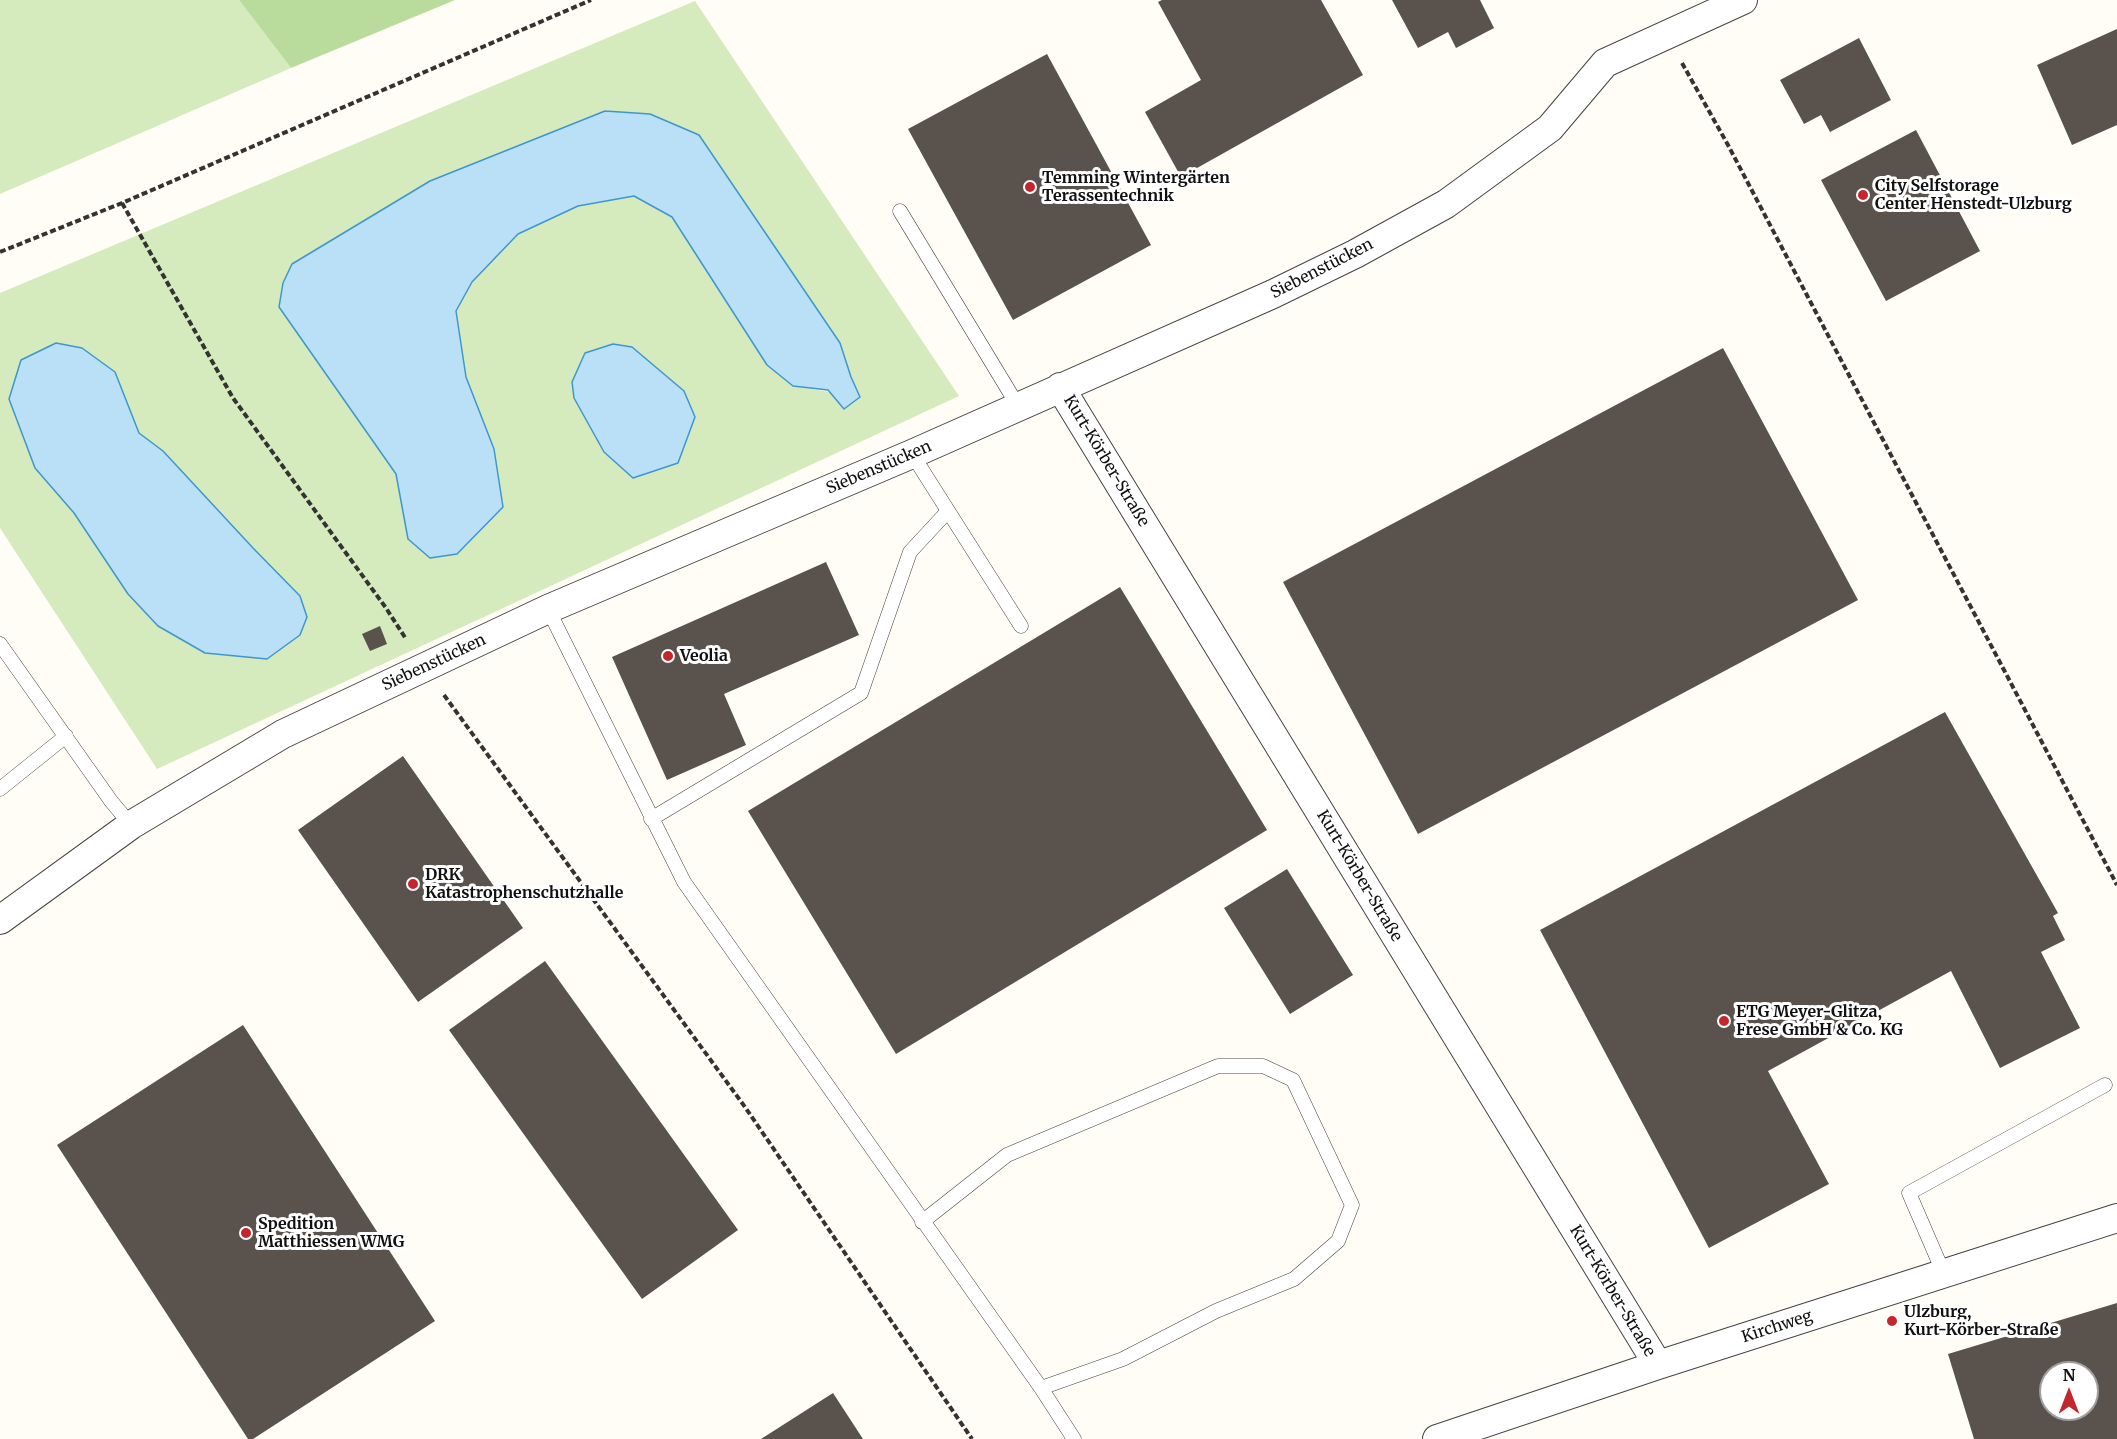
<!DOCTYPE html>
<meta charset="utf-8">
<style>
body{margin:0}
#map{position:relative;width:2117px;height:1439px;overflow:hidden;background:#fffdf5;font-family:Merriweather,serif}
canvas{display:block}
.north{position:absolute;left:2039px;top:1361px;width:60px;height:60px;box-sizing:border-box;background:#fff;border:2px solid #a0a0a0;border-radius:50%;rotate:0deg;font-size:16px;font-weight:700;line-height:24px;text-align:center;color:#111}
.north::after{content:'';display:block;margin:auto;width:21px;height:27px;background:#c4262e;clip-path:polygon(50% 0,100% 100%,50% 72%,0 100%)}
</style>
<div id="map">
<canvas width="2117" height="1439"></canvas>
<div class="north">N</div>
</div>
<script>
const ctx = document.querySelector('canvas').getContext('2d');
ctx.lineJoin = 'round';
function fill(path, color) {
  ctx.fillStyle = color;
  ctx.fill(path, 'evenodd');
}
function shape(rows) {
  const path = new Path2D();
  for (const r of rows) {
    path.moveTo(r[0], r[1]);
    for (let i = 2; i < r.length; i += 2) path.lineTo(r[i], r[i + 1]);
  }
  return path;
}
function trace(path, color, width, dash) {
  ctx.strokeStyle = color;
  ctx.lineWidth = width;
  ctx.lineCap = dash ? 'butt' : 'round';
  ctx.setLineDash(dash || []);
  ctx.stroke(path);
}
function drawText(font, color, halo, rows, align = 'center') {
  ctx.font = font + ' Merriweather,serif';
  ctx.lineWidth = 6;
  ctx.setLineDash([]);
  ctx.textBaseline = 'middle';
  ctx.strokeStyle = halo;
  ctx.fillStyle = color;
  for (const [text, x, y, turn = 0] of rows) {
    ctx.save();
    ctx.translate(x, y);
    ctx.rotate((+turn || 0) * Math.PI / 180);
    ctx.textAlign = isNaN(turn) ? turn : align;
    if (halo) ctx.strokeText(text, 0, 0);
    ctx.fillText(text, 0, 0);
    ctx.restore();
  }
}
const green = shape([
 [0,0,239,0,291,68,0,194],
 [695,1,959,396,157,769,0,528,0,293],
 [699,135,840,343,851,377,860,397,793,386,767,365,672,217,634,196,578,206,518,234,472,282,456,311,466,377,494,449,408,539,396,474,430,181],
 [115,372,139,433,300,596,74,513,35,468]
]);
const forest = shape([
 [239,0,455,0,291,68]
]);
const water = shape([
 [605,111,650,114,699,135,840,343,851,377,860,397,844,409,828,390,793,386,767,365,672,217,634,196,578,206,518,234,472,282,456,311,466,377,494,449,503,507,457,554,430,558,408,539,396,474,279,307,283,283,292,264,430,181,605,111],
 [56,343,82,348,115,372,139,433,163,451,253,548,300,596,307,617,300,635,267,659,205,653,158,626,128,594,74,513,35,468,9,399,21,360,56,343],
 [613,344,632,347,684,391,695,417,678,463,633,478,604,452,574,398,572,382,585,353,613,344]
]);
const building = shape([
 [1162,0,1321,0,1363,75,1181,177,1145,112,1201,80,1158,2],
 [1392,0,1480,0,1494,28,1456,48,1448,32,1418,48],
 [2117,29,2117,125,2072,145,2037,65],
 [1859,38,1891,100,1830,132,1821,115,1804,124,1780,80],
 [1047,54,1151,245,1013,320,908,129],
 [1916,130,1980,251,1886,301,1821,180],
 [1723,348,1858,600,1418,834,1283,582],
 [826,562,859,635,724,694,746,745,667,780,612,657],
 [1120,587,1267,830,896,1054,748,811],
 [380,626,387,644,370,651,362,634],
 [1945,712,2058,913,2053,916,2065,940,2041,952,2080,1028,2000,1068,1951,971,1768,1071,1829,1184,1709,1248,1540,930],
 [403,756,523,928,418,1002,298,830],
 [1287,869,1353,975,1290,1014,1224,908],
 [545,961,738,1230,642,1299,449,1030],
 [243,1025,435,1321,253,1439,248,1439,57,1145],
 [2117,1303,2117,1439,1974,1439,1948,1354],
 [2051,1373,2087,1373,2087,1409,2051,1409],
 [833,1393,863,1439,761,1439]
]);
const path = shape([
 [1682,63,1728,145,2117,885],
 [122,203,233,398,386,608,406,639],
 [0,252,122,203,591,0],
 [444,695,745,1107,972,1439]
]);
const lane = shape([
 [900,211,1018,406],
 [912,454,1021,626],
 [548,609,684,882,1041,1388,1074,1439],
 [0,644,111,801,131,825],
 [0,789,66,736],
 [651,819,861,693,910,552,948,511],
 [922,1222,1007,1155,1218,1066,1263,1066,1293,1080,1352,1205,1338,1241,1294,1279,1216,1311,1123,1359,1041,1388],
 [1944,1274,1909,1193,2105,1085]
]);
const street = shape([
 [1060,387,1658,1365],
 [0,920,131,825,283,734,548,609,912,454,1273,294,1355,254,1446,204,1550,128,1605,63,1743,0],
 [1437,1439,1658,1365,2117,1218]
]);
const markers = [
 [1030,187,6,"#c4262e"],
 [1863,195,6,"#c4262e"],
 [668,656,6,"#c4262e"],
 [413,884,6,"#c4262e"],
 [1724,1021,6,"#c4262e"],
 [246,1233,6,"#c4262e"],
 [1892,1321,6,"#c4262e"]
];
const poiNames = [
 ["Temming Wintergärten",1042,178],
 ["Terassentechnik",1042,196],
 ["City Selfstorage",1875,186],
 ["Center Henstedt-Ulzburg",1875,204],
 ["Veolia",680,656],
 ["DRK",425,875],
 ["Katastrophenschutzhalle",425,893],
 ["ETG Meyer-Glitza,",1736,1012],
 ["Frese GmbH & Co. KG",1736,1030],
 ["Spedition",258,1224],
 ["Matthiessen WMG",258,1242],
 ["Ulzburg,",1904,1312],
 ["Kurt-Körber-Straße",1904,1330]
];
const streetNames = [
 ["Siebenstücken",1322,269,-27],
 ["Kurt-Körber-Straße",1106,461,59],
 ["Siebenstücken",879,468,-23],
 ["Siebenstücken",434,663,-25],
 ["Kurt-Körber-Straße",1359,876,59],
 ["Kurt-Körber-Straße",1612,1291,59],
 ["Kirchweg",1777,1327,-18]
];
fill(green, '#d5ebbd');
fill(forest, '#b9dc9c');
fill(water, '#b9e0f7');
trace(water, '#3f96cf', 1.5);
fill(building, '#5a524d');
trace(lane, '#444', 15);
trace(street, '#444', 30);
trace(path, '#333', 4, [6, 3]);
trace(lane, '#fff', 14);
trace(street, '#fff', 28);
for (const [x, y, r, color] of markers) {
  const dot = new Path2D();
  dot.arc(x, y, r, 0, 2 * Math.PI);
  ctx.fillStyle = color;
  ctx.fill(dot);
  trace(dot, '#fff', 2);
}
drawText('bold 16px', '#111', '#fff', poiNames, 'left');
drawText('16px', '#111', '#fff', streetNames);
</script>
